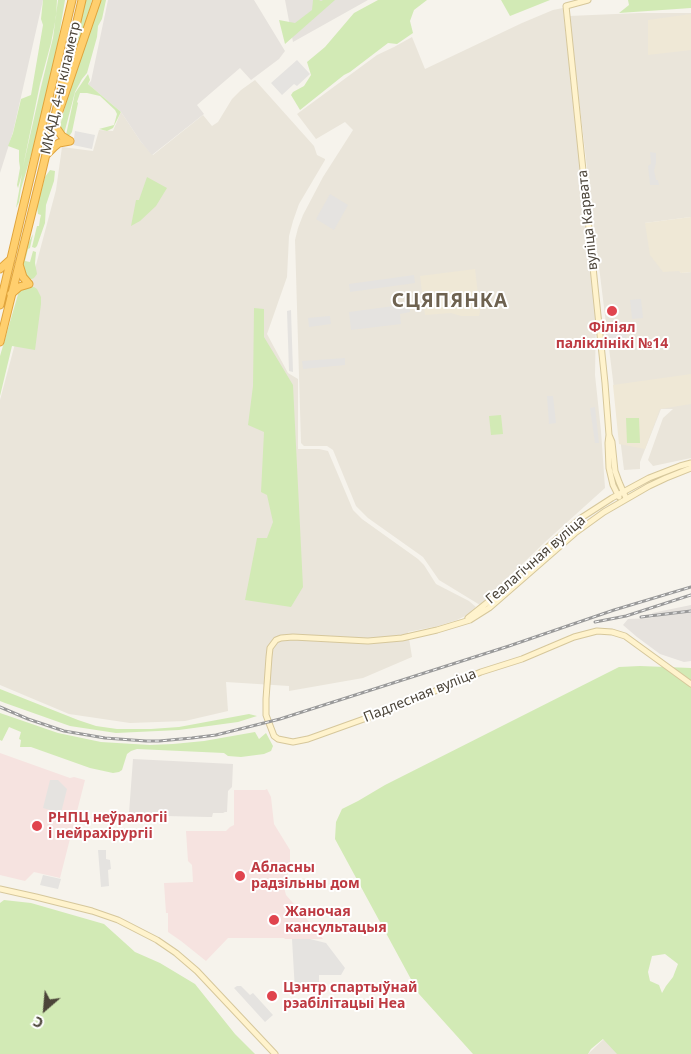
<!DOCTYPE html>
<meta charset="utf-8">
<style>
body{margin:0}
#map{position:relative;width:691px;height:1054px;overflow:hidden;background:#f6f3ec;font-family:"Noto Sans",sans-serif}
canvas{display:block}
.north{position:absolute;left:20px;top:984px;width:50px;height:50px;-webkit-text-stroke:4px #fff;paint-order:stroke;rotate:207deg;font-size:14px;font-weight:700;line-height:20px;text-align:center;color:#4b4439}
.north::after{content:'';display:block;margin:auto;width:18px;height:22px;background:#4b4439;clip-path:polygon(50% 0,100% 100%,50% 72%,0 100%)}
</style>
<div id="map">
<canvas width="691" height="1054"></canvas>
<div class="north">С</div>
</div>
<script>
const ctx = document.querySelector('canvas').getContext('2d');
ctx.lineJoin = 'round';
function fill(path, color) {
  ctx.fillStyle = color;
  ctx.fill(path, 'evenodd');
}
function shape(rows) {
  const path = new Path2D();
  for (const r of rows) {
    path.moveTo(r[0], r[1]);
    for (let i = 2; i < r.length; i += 2) path.lineTo(r[i], r[i + 1]);
  }
  return path;
}
function trace(path, color, width, dash) {
  ctx.strokeStyle = color;
  ctx.lineWidth = width;
  ctx.lineCap = dash ? 'butt' : 'round';
  ctx.setLineDash(dash || []);
  ctx.stroke(path);
}
function drawText(font, color, halo, rows, align = 'center') {
  ctx.font = font + ' "Noto Sans",sans-serif';
  ctx.lineWidth = 4;
  ctx.setLineDash([]);
  ctx.textBaseline = 'middle';
  ctx.strokeStyle = halo;
  ctx.fillStyle = color;
  for (const [text, x, y, turn = 0] of rows) {
    ctx.save();
    ctx.translate(x, y);
    ctx.rotate((+turn || 0) * Math.PI / 180);
    ctx.textAlign = isNaN(turn) ? turn : align;
    if (halo) ctx.strokeText(text, 0, 0);
    ctx.fillText(text, 0, 0);
    ctx.restore();
  }
}
const residential = shape([
 [563,8,596,317,595,375,601,431,605,488,544,543,480,605,439,580,423,557,368,518,356,506,333,450,327,446,304,446,301,443,295,240,298,228,303,215,323,177,353,130,345,122,316,139,297,114,377,55,394,47,412,37,425,69,522,23,553,10],
 [639,13,691,13,691,217,645,223,681,273,691,272,691,458,653,466,648,460,663,418,673,409,661,409,640,462,640,469,624,470,593,218,569,16],
 [255,80,314,146,317,155,325,159,325,160,299,204,293,221,289,236,287,277,267,334,288,373,298,379,298,449,319,449,328,451,353,510,362,519,418,559,424,565,436,584,469,601,476,607,467,615,457,620,438,626,408,632,412,657,363,678,289,691,289,686,226,682,228,711,185,721,130,723,69,714,0,685,0,400,56,190,62,147,93,151,99,130,113,131,121,112,141,142,153,155,203,115,212,126,218,122,232,99,241,90],
 [625,1019,657,1054,588,1054]
]);
const industrial = shape([
 [0,0,43,0,13,132,0,173],
 [108,0,254,0,285,51,279,59,251,80,240,68,197,105,204,114,152,155,141,142,121,112,88,84,91,81],
 [285,0,368,0,293,42],
 [691,605,691,661,684,662,660,654,637,637,623,625,628,619,653,618,652,613],
 [133,759,233,764,232,787,228,791,227,812,225,812,223,813,213,813,212,817,208,817,166,816,165,814,146,813,129,813]
]);
const education = shape([
 [691,14,691,50,648,55,648,20],
 [691,217,691,272,681,273,679,271,663,272,650,255,645,223],
 [475,269,480,312,479,316,461,316,451,313,425,315,420,276],
 [691,374,691,404,660,409,645,449,619,444,613,385]
]);
const medical = shape([
 [0,753,70,778,74,777,85,780,60,878,34,872,25,881,0,875],
 [267,789,271,797,274,824,290,850,290,870,283,883,286,895,312,925,323,939,285,939,284,938,228,938,206,961,181,941,168,932,168,913,166,913,164,883,193,882,192,865,188,861,186,831,226,831,230,827,234,825,234,790,265,790]
]);
const green = shape([
 [43,0,57,0,56,17,51,43,40,84,23,167,41,87,53,38,58,0,65,0,57,48,34,145,29,162,21,189,19,202,16,208,22,174,18,188,17,185,20,168,19,161,19,150,8,146,13,133,21,99,31,95,43,25,41,19],
 [85,0,92,0,80,42,71,65],
 [101,0,106,0,102,19,98,26,97,37,87,73,82,79,75,92,64,134,60,129,60,126,68,95],
 [313,0,319,0,321,1,323,0,335,0,285,44,279,20,295,23,312,10],
 [378,0,427,0,414,10,410,21,413,33,397,44,388,43,350,72,344,75,300,110,291,95,293,92,304,86,311,75,307,62,325,47,354,13],
 [501,0,550,0,510,16],
 [628,0,691,0,691,8,619,13,629,5],
 [88,74,90,80,88,84,121,112,113,128,107,131,99,129,114,125,117,114,115,110,100,96,87,93,80,93,77,102,78,103,72,132,70,135,66,135,75,93],
 [50,170,55,171,54,181,46,205,45,223,38,243,37,246,35,248,32,247,37,226,39,226,40,219,41,215,38,214,37,207,45,177],
 [147,177,167,188,156,206,140,221,131,226,136,200,139,200],
 [33,234,30,248,28,249,25,261,30,262,33,251,36,252,35,263,37,274,34,278,30,280,28,279,22,268,26,248],
 [29,287,34,287,37,289,41,297,41,304,35,350,12,346,0,396,0,356,19,291],
 [254,308,264,309,264,337,293,385,303,587,291,607,245,600,257,538,267,538,273,522,267,495,261,492,264,432,248,425,253,386],
 [501,415,503,434,491,435,489,416],
 [626,418,639,418,640,443,627,443],
 [640,666,691,668,691,1054,617,1054,603,1039,591,1049,588,1054,473,1054,419,994,335,839,336,822,342,809,358,801,385,785,619,667],
 [665,954,678,964,673,977,666,986,662,993,659,985,650,981,648,972,652,956],
 [0,689,78,720,96,726,117,729,151,729,179,727,249,714,257,716,238,722,179,730,116,733,70,726,5,703,0,701],
 [0,713,58,733,101,742,150,745,173,744,204,741,255,732,259,739,266,733,273,746,271,751,264,754,241,757,228,756,224,753,137,749,131,751,127,754,122,770,119,772,113,773,90,768,31,747,20,747,21,740,19,739,21,732,9,727,2,741,0,740],
 [4,900,31,903,104,924,135,952,160,963,195,984,235,1034,255,1054,0,1054,0,903]
]);
const parking = shape([
 [297,60,310,74,297,86,294,84,282,95,271,83],
 [75,131,95,135,92,149,73,145],
 [650,152,656,153,656,163,654,171,656,180,658,180,659,185,650,185,648,166,651,164],
 [330,194,348,205,334,230,316,219],
 [414,275,415,283,350,292,349,284],
 [641,299,643,318,632,319,630,300],
 [409,304,410,312,400,314,401,324,351,330,349,312],
 [291,310,293,372,289,371,287,311],
 [330,316,331,324,309,327,308,318],
 [625,325,627,341,607,343,605,327],
 [345,358,345,365,303,369,302,361],
 [547,396,553,396,556,423,549,424],
 [595,407,599,443,595,443,590,408],
 [50,780,58,780,67,789,60,817,49,815,50,810,43,808],
 [106,850,106,859,110,860,111,869,108,870,109,886,101,887,98,850],
 [43,875,61,879,58,889,40,885],
 [292,939,310,939,326,943,345,968,341,975,319,975,319,990,295,991],
 [237,986,241,986,250,995,253,993,273,1015,265,1022,234,988]
]);
const secondary = shape([
 [588,0,566,6,605,383,609,435,612,442,615,471,619,482,626,498],
 [609,435,608,443,609,468,613,485,619,497],
 [691,468,666,478,649,486,604,512,575,533,489,608,470,620,437,630,402,638,368,641,293,637,281,638,276,640,270,648,269,657,266,699,266,715,274,736,278,739,293,742,308,739,389,710,481,672,522,659,574,637,597,631,612,632,625,636,691,684],
 [468,618,493,598,541,553,581,518,612,498,649,478,680,466,691,463],
 [0,889,36,897,92,911,118,920,157,940,176,953,197,971,275,1054]
]);
const highway = shape([
 [58,114,97,0],
 [53,123,62,136,70,141],
 [47,154,54,147,59,143,70,141],
 [0,269,11,259],
 [11,294,19,287,29,284,23,277,19,264],
 [0,305,72,0],
 [0,342,43,167,82,0]
]);
const rail = shape([
 [641,617,691,611],
 [595,622,626,616,691,595],
 [0,707,28,719,64,731,105,738,146,741,159,741,192,738,216,735,280,719,509,646,614,610,691,587]
]);
const markers = [
 [612,311,6,"#e0444e"],
 [37,826,6,"#e0444e"],
 [240,876,6,"#e0444e"],
 [274,920,6,"#e0444e"],
 [272,996,6,"#e0444e"]
];
const streetNames = [
 ["МКАД, 4-ы кіламетр",61,88,-77],
 ["вуліца Карвата",588,220,-96],
 ["Геалагічная вуліца",536,560,-41],
 ["Падлесная вуліца",420,696,-22]
];
const healthNames = [
 ["Філіял",612,328,"center"],
 ["паліклінікі №14",612,344,"center"],
 ["РНПЦ неўралогіі",48,818],
 ["і нейрахірургіі",48,834],
 ["Абласны",251,868],
 ["радзільны дом",251,884],
 ["Жаночая",285,912],
 ["кансультацыя",285,928],
 ["Цэнтр спартыўнай",283,988],
 ["рэабілітацыі Неа",283,1004]
];
const districtNames = [
 ["СЦЯПЯНКА",450,302]
];
fill(residential, '#eae5da');
fill(industrial, '#e6e2dd');
fill(education, '#efe8d6');
fill(medical, '#f6e3e0');
fill(green, '#d2eab5');
fill(parking, '#e5e3e0');
trace(secondary, '#d6c79b', 7);
trace(highway, '#e0a43c', 9);
trace(secondary, '#fff3cd', 5);
trace(highway, '#ffcf6e', 7);
trace(rail, '#9a9a9a', 3);
trace(rail, '#fff', 1, [4]);
for (const [x, y, r, color] of markers) {
  const dot = new Path2D();
  dot.arc(x, y, r, 0, 2 * Math.PI);
  ctx.fillStyle = color;
  ctx.fill(dot);
  trace(dot, '#fff', 2);
}
drawText('14px', '#4b4439', '#fff', streetNames);
drawText('bold 14px', '#be3a42', '#fff', healthNames, 'left');
ctx.letterSpacing = '1px';
drawText('bold 19px', '#6e6250', '#fff', districtNames);
ctx.letterSpacing = '0px';
</script>
